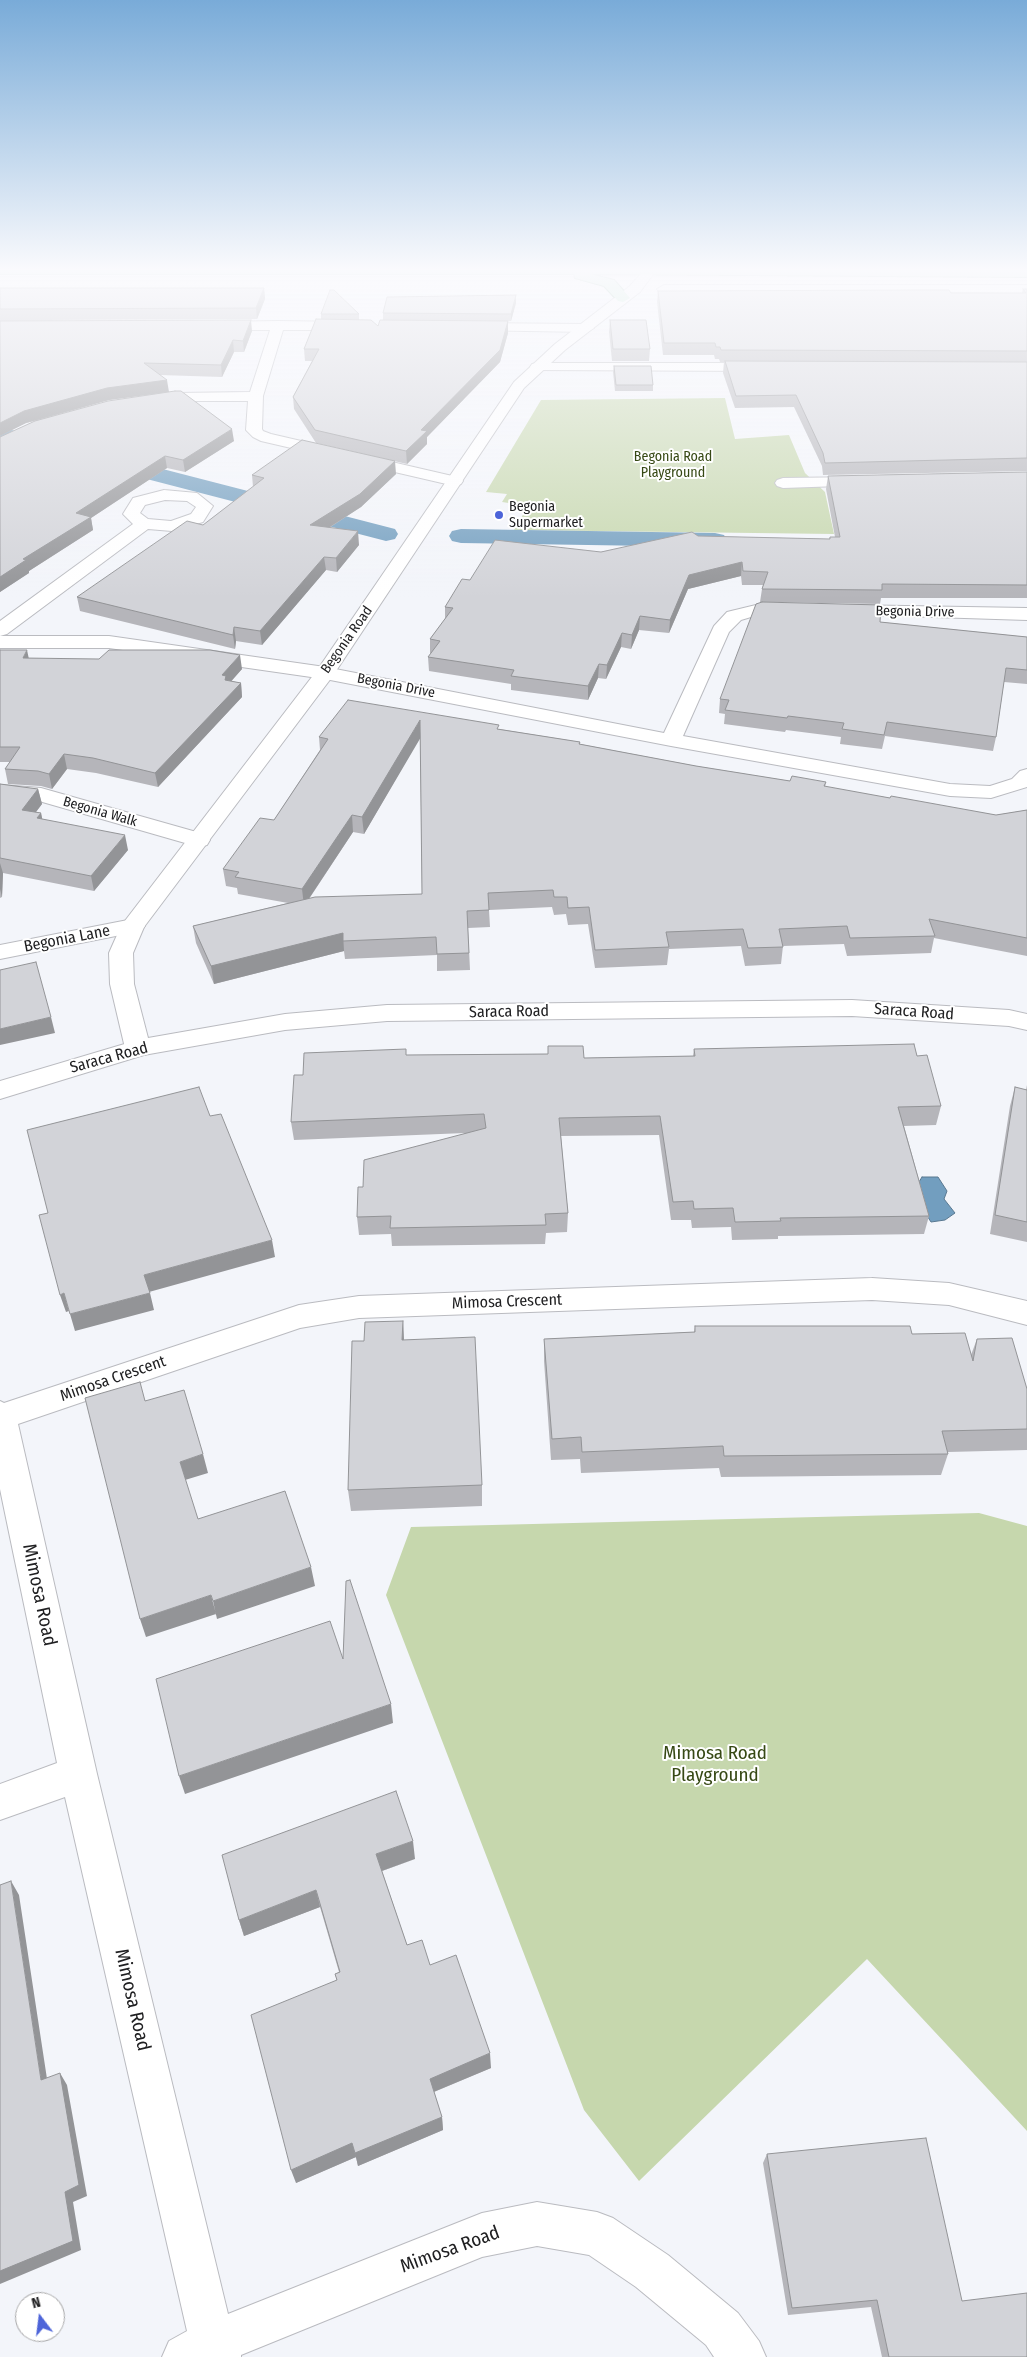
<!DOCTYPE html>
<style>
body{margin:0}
#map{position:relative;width:1027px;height:2357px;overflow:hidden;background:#f3f5fa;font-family:"Fira Sans Condensed",sans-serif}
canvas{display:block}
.north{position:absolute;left:15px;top:2292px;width:50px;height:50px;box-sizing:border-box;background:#fff;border:1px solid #a6a6a7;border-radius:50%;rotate:345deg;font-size:14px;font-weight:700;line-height:20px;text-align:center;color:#202022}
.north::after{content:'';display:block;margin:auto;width:18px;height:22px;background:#4d64d9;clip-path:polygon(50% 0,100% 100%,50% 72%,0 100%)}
</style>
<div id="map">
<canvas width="1027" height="2357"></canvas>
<div class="north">N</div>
</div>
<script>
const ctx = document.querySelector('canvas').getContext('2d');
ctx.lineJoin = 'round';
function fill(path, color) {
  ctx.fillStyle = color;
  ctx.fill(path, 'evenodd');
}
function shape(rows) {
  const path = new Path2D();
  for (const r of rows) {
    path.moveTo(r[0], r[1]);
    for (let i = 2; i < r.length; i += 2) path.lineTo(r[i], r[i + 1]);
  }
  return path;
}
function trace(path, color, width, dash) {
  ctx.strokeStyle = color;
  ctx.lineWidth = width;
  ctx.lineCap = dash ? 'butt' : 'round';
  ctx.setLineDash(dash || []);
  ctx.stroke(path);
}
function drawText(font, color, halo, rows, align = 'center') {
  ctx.font = font + ' "Fira Sans Condensed",sans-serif';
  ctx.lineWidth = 4;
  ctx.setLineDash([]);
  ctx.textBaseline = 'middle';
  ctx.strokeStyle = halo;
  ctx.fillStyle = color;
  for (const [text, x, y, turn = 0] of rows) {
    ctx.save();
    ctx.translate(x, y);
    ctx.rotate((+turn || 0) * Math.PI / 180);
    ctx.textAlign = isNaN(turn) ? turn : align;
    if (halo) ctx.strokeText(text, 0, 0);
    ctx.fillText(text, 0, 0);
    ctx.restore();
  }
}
const green = shape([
 [725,398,735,439,789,435,805,473,825,492,834,534,514,530,528,506,502,502,507,494,486,492,541,400],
 [979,1513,1027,1526,1027,2131,867,1959,639,2181,584,2110,386,1595,411,1527]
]);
const water = shape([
 [922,1177,938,1177,947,1191,944,1199,955,1213,945,1220,931,1222,922,1208,916,1187,922,1177]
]);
const canal = shape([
 [0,427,395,529,398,534,395,539,386,541,0,441,0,427],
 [461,529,715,533,724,535,727,540,724,545,715,547,461,543,452,541,449,536,452,531,461,529]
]);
const minor = shape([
 [664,285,1027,285,1027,293,659,292,657,289,664,285],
 [278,321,351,322,358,326,351,330,283,330,263,396,262,429,263,431,271,434,461,478,463,481,461,484,455,486,261,441,253,437,246,430,248,401,177,401,153,404,146,400,153,396,177,393,250,392,270,330,214,330,207,326,214,322,278,321],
 [471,323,587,324,594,328,587,332,466,330,464,327,471,323],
 [537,363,761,363,768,367,761,371,532,370,530,367,532,364,537,363],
 [863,477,869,479,871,482,869,485,783,488,777,486,775,483,777,480,783,478,863,477],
 [164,490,197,493,213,506,203,522,172,531,148,529,7,634,0,636,0,621,133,524,123,514,133,498,164,490],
 [165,500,187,501,196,507,191,514,171,521,148,519,140,513,145,505,165,500],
 [760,604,789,604,795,605,798,609,795,613,789,614,761,614,741,620,729,632,683,736,950,784,990,786,1012,779,1020,771,1027,769,1027,787,991,798,950,796,671,746,325,679,109,648,0,648,0,636,109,636,325,667,664,733,714,626,727,612,760,604],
 [845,605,1027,608,1027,620,839,614,836,610,839,606,845,605],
 [0,785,41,788,207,835,210,840,207,845,199,847,32,799,0,797,0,785],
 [133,919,141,921,145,926,141,931,0,959,0,945,133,919],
 [138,1040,147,1042,151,1048,147,1054,0,1099,0,1081,138,1040],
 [872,1278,949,1283,1027,1301,1027,1325,949,1305,872,1300,359,1318,300,1328,18,1424,97,1774,228,2314,482,2213,537,2202,597,2212,613,2218,668,2255,738,2313,759,2341,766,2357,714,2357,706,2345,636,2287,589,2255,537,2246,482,2257,241,2355,241,2357,162,2357,169,2341,187,2331,65,1797,0,1820,0,1784,57,1763,0,1489,0,1401,4,1403,299,1305,359,1296,872,1278]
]);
const tertiary = shape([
 [645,269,657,269,640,292,565,350,524,388,332,677,144,927,133,953,134,984,148,1038,285,1014,387,1005,852,1000,1009,1010,1027,1014,1027,1030,1009,1026,852,1016,387,1021,285,1030,138,1056,129,1054,125,1048,110,984,109,953,121,926,318,669,514,382,555,344,630,286,645,269]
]);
const primary = shape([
 [0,269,1027,269,1027,277,590,274,614,280,630,298,623,302,618,301,604,286,575,278,574,274,0,274,0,269]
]);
const wall = shape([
 [0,288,264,288,265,299,257,319,49,320,252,331,244,352,234,352,222,377,160,375,169,392,234,441,185,472,167,468,91,518,93,530,29,571,29,573,0,592,0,437,35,421,26,423,0,436],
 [154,394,46,418,109,400],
 [1023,289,1027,289,1027,471,823,475,822,466,794,407,735,408,723,373,724,362,720,362,719,359,715,359,714,355,663,355,657,302,658,291,1022,293],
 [516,303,511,321,508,321,508,333,500,362,427,437,427,444,407,464,316,443,294,409,293,397,312,361,305,361,304,349,321,319,321,314,359,314,359,320,378,326,383,320,383,313],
 [610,320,650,349,649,361,612,361,609,332],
 [614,366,653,385,653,391,615,391,613,372],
 [1027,472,1027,598,881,598,880,604,760,602,762,589,763,585,742,585,741,576,688,589,669,633,639,630,631,649,621,647,606,679,598,678,588,700,511,690,511,684,429,671,428,657,431,653,430,653,430,639,445,619,445,607,470,580,601,552,698,536,829,539,830,537,835,537,826,489,828,476],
 [396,474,361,507,329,528,359,545,337,572,326,570,262,645,236,641,235,649,80,611,77,597,203,525,253,487,252,475],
 [880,622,1027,637,1027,684,1004,682,996,737,993,751,885,736,882,749,840,744,841,737,786,730,785,732,724,724,725,714,719,713,720,699],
 [0,650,29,658,242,669,231,681,241,683,242,697,158,787,96,773,67,769,52,789,41,786,8,784,5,769,10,762,0,762],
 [499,729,580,742,580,744,696,766,790,781,826,782,825,787,890,798,996,815,1027,810,1027,956,934,938,931,953,847,956,844,944,783,946,781,964,745,966,741,946,669,949,667,965,595,968,588,924,568,925,566,914,554,915,552,907,489,910,490,927,468,928,470,970,437,971,437,955,345,959,344,951,214,984,196,943,193,926,288,903,238,894,237,888,226,886,223,869,274,820,320,750,319,737],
 [420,737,422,894,309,899,353,832,364,834],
 [0,784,38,789,42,804,36,812,41,813,42,819,128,850,94,891,3,873,2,897,0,898],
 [548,1046,584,1058,693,1056,694,1049,917,1056,941,1106,936,1125,904,1126,929,1216,924,1234,778,1236,778,1239,732,1240,731,1227,692,1228,691,1220,671,1220,659,1135,561,1136,568,1213,567,1232,546,1233,545,1244,392,1246,391,1234,359,1235,357,1217,363,1187,465,1133,294,1140,291,1122,303,1075,406,1055,548,1054],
 [1027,1085,1027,1242,990,1234,1010,1106,1015,1087,1026,1090],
 [403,1321,404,1340,482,1485,482,1506,351,1511,348,1490,364,1341],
 [695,1326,912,1334,971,1355,977,1339,1027,1389,1027,1450,948,1452,948,1454,941,1475,721,1477,719,1468,581,1473,580,1459,551,1460,544,1361,544,1339,694,1332],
 [415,1859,382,1871,407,1945,430,1965,491,2068,434,2092,442,2117,443,2130,358,2166,356,2157,296,2183,337,1981,335,1974,339,1972,320,1907,244,1936,239,1920],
 [767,2154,962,2301,1027,2357,882,2357,871,2307,788,2315,763,2163]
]);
const shadedWall = shape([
 [264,288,265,299,257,319,256,308],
 [516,295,516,303,511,321,511,314],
 [251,320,252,331,244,352,243,341],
 [508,321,508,333,500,362,427,437,427,444,407,464,406,451,421,430],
 [233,340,234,352,222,377,221,365],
 [167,380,169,392,109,400,26,423,0,436,0,423,24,411,107,388],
 [232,429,234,441,185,472,183,460],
 [165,456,167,468,91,518,93,530,29,571,29,573,0,592,0,577,23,559,76,513],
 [395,461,396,474,361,507,311,539,310,525],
 [358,531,359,545,337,572,336,558],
 [324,557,326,570,262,645,260,631],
 [742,562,741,576,688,589,669,633,670,620,689,575],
 [640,616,639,630,631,649,632,635],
 [234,627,236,641,235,649,233,635],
 [622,633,621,647,606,679,607,665],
 [27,650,30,664,23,658],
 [240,655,242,669,228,685,222,675],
 [599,664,598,678,588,700,588,686],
 [241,683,242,697,158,787,155,773],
 [420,720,421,737,364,834,362,817],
 [64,754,67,769,52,789,49,774],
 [38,789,42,804,26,825,22,810],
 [41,813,44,827,37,818],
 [352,815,353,832,304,906,302,889],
 [125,835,128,850,94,891,91,876],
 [0,863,3,873,2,897,0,889],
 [343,933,344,951,214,984,211,966],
 [51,1017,55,1033,0,1045,0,1029],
 [272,1240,275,1257,149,1292,144,1275],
 [64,1293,69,1311,66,1312,60,1295],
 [150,1293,154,1310,75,1331,70,1314],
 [403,1321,404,1342,402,1340],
 [203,1454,208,1473,185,1480,180,1462],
 [311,1567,315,1586,217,1619,213,1601],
 [211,1595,216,1614,146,1637,140,1619],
 [391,1704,393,1723,185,1794,179,1776],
 [413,1841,415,1859,379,1872,376,1854],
 [11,1881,19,1895,49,2092,41,2080],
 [316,1890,320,1907,244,1936,239,1920],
 [490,2053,491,2068,431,2093,430,2079],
 [60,2073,67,2085,87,2196,73,2202,81,2250,0,2284,0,2271,65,2192],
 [442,2117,443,2130,358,2166,355,2153],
 [352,2143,356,2157,296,2183,291,2170]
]);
const building = shape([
 [0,288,264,288,256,308,0,309,0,288],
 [1023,289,1027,289,1027,351,721,350,720,347,716,347,715,343,664,343,658,291,921,290,949,290,951,293,1026,293,1023,289],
 [330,290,334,290,359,314,321,314,330,290],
 [516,295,511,314,383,313,387,297,516,295],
 [316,319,371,320,378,326,380,320,508,321,500,350,421,430,427,431,406,451,315,430,293,397,319,349,304,349,316,319],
 [251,320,243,341,233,340,221,365,144,363,167,380,107,388,24,411,0,423,0,321,251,320],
 [610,320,646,320,650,349,613,349,610,320],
 [725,361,1027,362,1027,458,825,463,823,453,796,395,736,396,725,361],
 [614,366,651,366,653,385,616,385,614,366],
 [175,391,181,391,232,429,183,460,165,456,76,513,91,517,23,559,26,560,0,577,0,437,35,421,108,401,175,391],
 [302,440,395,461,360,494,310,525,358,531,336,558,324,557,260,631,234,627,233,635,77,597,187,521,203,525,264,478,252,475,302,440],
 [1027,472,1027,585,882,584,882,590,762,589,768,572,743,571,742,562,689,575,670,620,640,616,632,635,622,633,607,665,599,664,588,686,511,676,514,670,428,657,440,641,430,639,453,608,445,607,462,579,470,580,495,540,601,552,692,532,698,536,830,539,830,537,840,537,828,476,1027,472],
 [762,602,881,605,880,622,1027,637,1027,670,1006,668,996,737,887,722,884,735,842,729,844,723,788,716,787,718,725,710,729,700,720,699,756,604,762,602],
 [0,650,27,650,23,658,99,659,109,650,210,650,240,655,222,675,226,676,225,680,241,683,155,773,93,758,64,754,49,774,38,771,5,769,20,747,0,747,0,650],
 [348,700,499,725,497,729,580,742,579,744,696,766,790,781,792,776,826,782,824,786,890,798,891,796,996,815,1027,810,1027,938,929,919,935,936,850,938,847,926,779,929,783,947,748,948,743,929,666,932,669,947,595,950,589,907,568,908,567,897,554,897,553,890,488,893,489,910,467,911,469,953,437,954,436,937,343,941,343,933,211,966,193,926,315,897,422,894,420,720,362,817,352,815,302,889,235,877,239,872,223,869,260,818,274,820,328,739,319,737,348,700],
 [0,784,38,789,22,810,41,813,37,818,125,835,91,876,0,858,0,784],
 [36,962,51,1017,0,1029,0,970,36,962],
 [914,1044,917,1056,927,1055,941,1106,898,1107,929,1216,780,1218,781,1221,735,1222,733,1208,694,1209,693,1201,673,1202,660,1116,559,1118,568,1213,545,1214,546,1225,390,1228,391,1216,357,1217,358,1187,363,1187,364,1160,486,1128,484,1114,291,1122,294,1075,303,1075,304,1053,406,1049,406,1055,548,1054,548,1046,583,1046,584,1058,695,1056,694,1049,914,1044],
 [199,1087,210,1116,221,1114,272,1240,144,1275,150,1293,70,1314,64,1293,60,1295,39,1215,48,1213,27,1130,199,1087],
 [1015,1087,1027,1090,1027,1222,995,1215,1015,1087],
 [403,1321,402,1340,475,1337,482,1485,348,1490,352,1341,364,1341,365,1322,403,1321],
 [695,1326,910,1326,912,1334,965,1333,973,1361,977,1339,1012,1338,1027,1389,1027,1429,942,1431,948,1454,724,1456,723,1446,582,1452,581,1437,552,1439,544,1339,695,1332,695,1326],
 [140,1382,145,1401,184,1390,203,1454,180,1462,198,1519,285,1491,311,1567,213,1601,211,1595,140,1619,85,1398,140,1382],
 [350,1580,391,1704,179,1776,156,1679,330,1621,343,1659,346,1581,350,1580],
 [396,1791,413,1841,376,1854,407,1945,422,1940,430,1965,456,1955,490,2053,430,2079,442,2117,355,2153,352,2143,291,2170,251,2015,337,1980,335,1974,340,1972,316,1890,239,1920,222,1855,396,1791],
 [11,1881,41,2080,60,2073,79,2185,65,2192,73,2241,0,2271,0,1885,11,1881],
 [926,2138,962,2301,1027,2293,1027,2357,889,2357,877,2300,792,2308,767,2154,926,2138]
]);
const markers = [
 [499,515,5,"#4d64d9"]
];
const farParknames = [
 ["Begonia Road",673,457],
 ["Playground",673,473]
];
const farPoinames = [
 ["Begonia",509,507],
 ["Supermarket",509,523]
];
const farStreetnames = [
 ["Begonia Drive",915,612,1],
 ["Begonia Road",347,640,-55],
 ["Begonia Drive",396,686,11],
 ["Begonia Walk",100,812,16]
];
const streetNames = [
 ["Begonia Lane",67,939,-11],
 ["Saraca Road",509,1012,-1],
 ["Saraca Road",914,1012,4],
 ["Saraca Road",109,1058,-15],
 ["Mimosa Crescent",507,1302,-2],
 ["Mimosa Crescent",113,1379,-19]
];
const nearStreetnames = [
 ["Mimosa Road",39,1595,78],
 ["Mimosa Road",132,2000,77],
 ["Mimosa Road",450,2250,-20]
];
const nearParknames = [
 ["Mimosa Road",715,1754],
 ["Playground",715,1776]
];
fill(green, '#c6d7ad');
fill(water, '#729ebf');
trace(water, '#597890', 1);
fill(canal, '#729ebf');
trace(minor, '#babbc0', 2);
trace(tertiary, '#babbc0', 2);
trace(primary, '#629676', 2);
fill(minor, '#fff');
fill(tertiary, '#fff');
fill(primary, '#b6e6c8');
fill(wall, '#b5b5ba');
fill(shadedWall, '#939497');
fill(building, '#d2d3d8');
trace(building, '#939497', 1);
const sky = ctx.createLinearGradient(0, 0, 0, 599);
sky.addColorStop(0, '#79abd8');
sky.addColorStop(0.45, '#fafafd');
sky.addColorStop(1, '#fafafd00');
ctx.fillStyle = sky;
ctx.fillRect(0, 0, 1027, 599);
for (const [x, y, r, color] of markers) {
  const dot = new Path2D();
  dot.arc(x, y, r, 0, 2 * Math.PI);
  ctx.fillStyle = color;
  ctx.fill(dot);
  trace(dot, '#fff', 2);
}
drawText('14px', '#374915', '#fff', farParknames);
drawText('14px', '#202022', '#fff', farPoinames, 'left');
drawText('14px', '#202022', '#fff', farStreetnames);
drawText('16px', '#202022', '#fff', streetNames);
drawText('19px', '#202022', '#fff', nearStreetnames);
drawText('19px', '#374915', '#fff', nearParknames);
</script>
